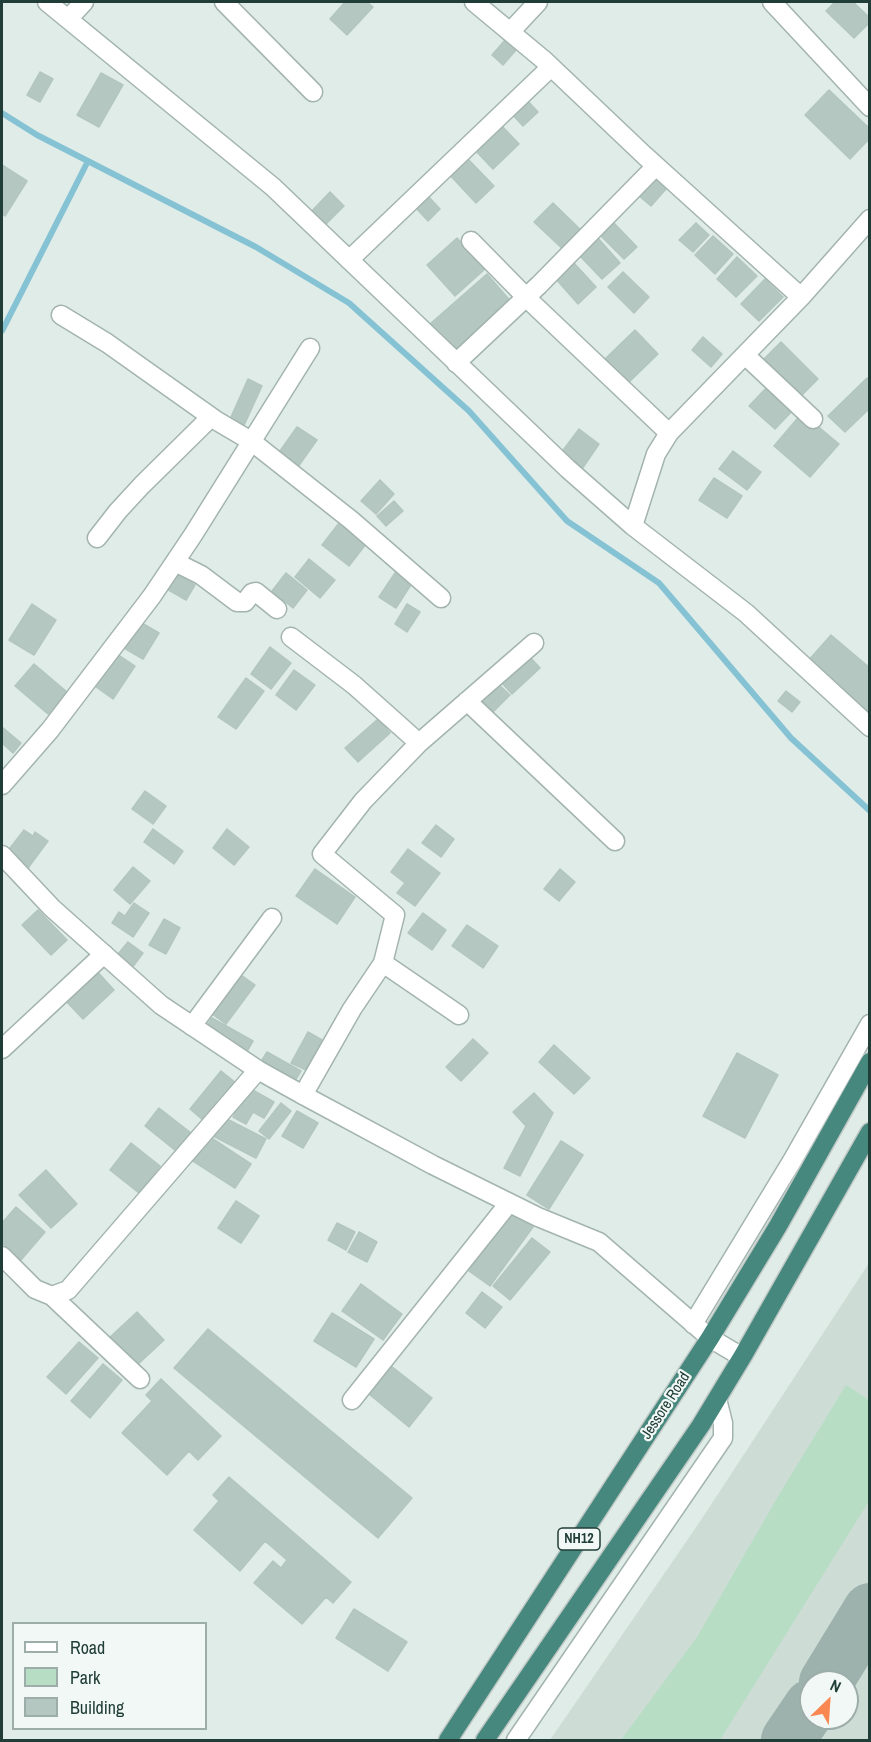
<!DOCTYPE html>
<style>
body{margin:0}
#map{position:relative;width:871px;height:1742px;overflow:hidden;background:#e0ece7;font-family:"Archivo Narrow",sans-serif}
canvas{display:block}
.frame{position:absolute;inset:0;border:3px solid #203d37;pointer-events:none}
.legend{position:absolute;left:12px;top:1622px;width:195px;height:108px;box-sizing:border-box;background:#f1f8f5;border:2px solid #9dada9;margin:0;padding:8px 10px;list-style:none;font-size:18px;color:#203d37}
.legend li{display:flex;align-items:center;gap:12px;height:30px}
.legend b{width:30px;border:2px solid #9dada9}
.north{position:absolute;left:799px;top:1670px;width:60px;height:60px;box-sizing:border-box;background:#f1f8f5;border:2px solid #9dada9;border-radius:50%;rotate:25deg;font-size:16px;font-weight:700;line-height:24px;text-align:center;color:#203d37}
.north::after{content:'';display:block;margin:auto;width:21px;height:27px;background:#f98751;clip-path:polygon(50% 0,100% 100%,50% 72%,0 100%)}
</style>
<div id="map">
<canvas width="871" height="1742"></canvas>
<div class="frame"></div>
<ul class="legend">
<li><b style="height:8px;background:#fff"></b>Road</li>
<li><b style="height:16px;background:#b7dec5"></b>Park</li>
<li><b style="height:16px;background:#b5c7c1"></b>Building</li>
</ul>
<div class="north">N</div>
</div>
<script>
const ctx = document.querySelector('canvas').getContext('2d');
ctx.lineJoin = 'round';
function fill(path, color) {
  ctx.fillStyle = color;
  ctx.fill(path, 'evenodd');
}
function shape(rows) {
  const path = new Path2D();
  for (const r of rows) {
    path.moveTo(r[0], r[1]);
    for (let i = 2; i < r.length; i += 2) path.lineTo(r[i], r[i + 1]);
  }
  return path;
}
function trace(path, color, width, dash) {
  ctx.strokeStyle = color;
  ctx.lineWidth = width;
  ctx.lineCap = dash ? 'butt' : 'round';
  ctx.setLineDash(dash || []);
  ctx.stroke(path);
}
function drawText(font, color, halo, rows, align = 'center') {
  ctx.font = font + ' "Archivo Narrow",sans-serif';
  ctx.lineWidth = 4.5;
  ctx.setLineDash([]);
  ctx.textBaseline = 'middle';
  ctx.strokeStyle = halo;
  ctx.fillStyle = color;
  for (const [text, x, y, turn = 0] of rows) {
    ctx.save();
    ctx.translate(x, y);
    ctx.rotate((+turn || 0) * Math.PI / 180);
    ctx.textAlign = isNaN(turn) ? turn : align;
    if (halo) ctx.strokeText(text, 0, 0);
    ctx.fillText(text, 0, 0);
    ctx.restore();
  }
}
const built = shape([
 [869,1263,869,1740,550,1740,701,1520],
 [811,1682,847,1682,847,1718,811,1718]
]);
const green = shape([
 [846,1385,869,1400,869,1501,720,1740,621,1740,697,1637,780,1493]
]);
const stream = shape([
 [2,113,37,135,256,247,349,303,469,411,567,521,659,583,791,738,870,811],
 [2,331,88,161]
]);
const taxiway = shape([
 [826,1682,870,1610],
 [788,1740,811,1706]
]);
const building = shape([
 [345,2,367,2,373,7,347,35,330,19,345,2],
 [835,2,853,2,870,18,870,22,854,38,826,11,835,2],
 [505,40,516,50,503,65,492,55,505,40],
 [40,72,53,79,40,102,27,95,40,72],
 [101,73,123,85,99,127,77,115,101,73],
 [829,90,870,129,870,138,850,159,805,115,829,90],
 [525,98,538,112,523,126,510,112,525,98],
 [499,123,519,144,493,169,473,148,499,123],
 [464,155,494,186,476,203,447,172,464,155],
 [2,165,27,181,5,216,2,214,2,165],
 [653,178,666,189,651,206,638,195,653,178],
 [330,192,344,206,321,229,308,215,330,192],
 [427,195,440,209,428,221,415,207,427,195],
 [553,203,585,234,567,253,534,222,553,203],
 [613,222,637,247,624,259,600,235,613,222],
 [696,223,709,235,693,252,679,240,696,223],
 [713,236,733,254,715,274,695,255,713,236],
 [597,237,620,263,602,279,578,254,597,237],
 [457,238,485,269,455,296,427,265,457,238],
 [737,257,757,276,736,297,717,279,737,257],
 [573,262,596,287,578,304,555,278,573,262],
 [623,272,649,297,634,313,608,287,623,272],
 [487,274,513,304,456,353,430,324,487,274],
 [765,279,783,297,759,321,741,304,765,279],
 [635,330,658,354,627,384,604,360,635,330],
 [703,337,722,354,711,367,692,350,703,337],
 [781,342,818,379,800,397,763,360,781,342],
 [867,378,870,380,870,408,845,432,828,416,867,378],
 [248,379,262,386,241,432,227,426,248,379],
 [770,384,795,408,775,429,749,406,770,384],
 [802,413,839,444,810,477,774,446,802,413],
 [297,427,317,440,295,471,275,458,297,427],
 [579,429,599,444,582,469,561,453,579,429],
 [733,451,761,472,747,490,719,469,733,451],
 [714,478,742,496,727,518,699,500,714,478],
 [380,480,394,494,376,514,361,501,380,480],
 [394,501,403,511,386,526,377,516,394,501],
 [339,523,366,544,349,566,322,545,339,523],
 [309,559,335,580,320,598,295,577,309,559],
 [286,573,307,590,293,608,272,591,286,573],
 [395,573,412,583,396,608,379,597,395,573],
 [175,574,195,585,186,600,167,589,175,574],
 [32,604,56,620,34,655,9,640,32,604],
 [407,604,420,612,407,632,395,624,407,604],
 [140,622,159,633,143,659,124,648,140,622],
 [831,635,870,668,870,716,808,661,831,635],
 [270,647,291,663,271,689,251,674,270,647],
 [114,652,135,666,113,699,92,684,114,652],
 [529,656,540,668,512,694,501,682,529,656],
 [34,664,67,692,48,714,15,686,34,664],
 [294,670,315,685,296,710,276,695,294,670],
 [246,678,264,691,236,729,218,717,246,678],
 [496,682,510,695,489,716,476,702,496,682],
 [786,691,800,702,792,712,778,701,786,691],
 [378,719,390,733,358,762,345,748,378,719],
 [2,727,21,743,13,753,2,743,2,727],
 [145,791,166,806,153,824,132,809,145,791],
 [436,825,454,839,441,857,422,843,436,825],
 [153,829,183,851,174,864,144,842,153,829],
 [227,829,249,847,234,865,213,848,227,829],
 [24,830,33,836,35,832,48,841,28,868,7,852,24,830],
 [408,849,440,873,415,906,397,893,405,883,391,872,408,849],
 [133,867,150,881,130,904,114,890,133,867],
 [315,869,355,897,337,924,296,896,315,869],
 [560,869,575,882,559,901,544,889,560,869],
 [134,903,149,913,133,937,112,923,119,912,125,916,134,903],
 [38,910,67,940,51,955,22,925,38,910],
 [423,913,446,930,432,950,408,933,423,913],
 [164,919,180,928,166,954,149,945,164,919],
 [467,925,498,946,483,968,452,946,467,925],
 [128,942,143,953,129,972,113,960,128,942],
 [94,968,114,990,83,1019,62,997,94,968],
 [241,975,255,985,226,1024,212,1014,241,975],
 [212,1018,253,1041,246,1053,205,1029,212,1018],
 [308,1032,322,1040,306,1070,291,1063,308,1032],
 [473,1039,488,1053,461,1081,446,1067,473,1039],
 [554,1045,590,1078,574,1094,539,1062,554,1045],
 [267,1052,301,1071,293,1084,259,1065,267,1052],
 [737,1053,778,1075,745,1138,703,1116,737,1053],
 [221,1071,236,1083,204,1121,190,1109,221,1071],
 [249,1088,274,1102,264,1118,253,1112,246,1124,233,1117,249,1088],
 [534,1093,553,1113,520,1176,504,1168,526,1126,513,1112,534,1093],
 [281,1103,291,1111,269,1139,259,1131,281,1103],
 [159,1108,191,1133,176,1151,145,1126,159,1108],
 [297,1111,318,1123,303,1148,282,1136,297,1111],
 [223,1117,266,1139,256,1158,213,1136,223,1117],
 [210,1137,251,1164,235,1188,193,1161,210,1137],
 [561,1141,583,1155,549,1209,527,1195,561,1141],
 [131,1143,160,1166,139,1193,110,1170,131,1143],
 [46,1170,77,1204,51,1228,19,1195,46,1170],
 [236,1201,259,1216,241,1243,218,1228,236,1201],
 [16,1207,45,1232,21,1260,2,1243,2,1223,16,1207],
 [511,1211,533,1227,490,1286,469,1271,511,1211],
 [337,1223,355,1232,346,1250,328,1240,337,1223],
 [359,1232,377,1242,367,1262,348,1252,359,1232],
 [532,1238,550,1252,510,1300,493,1286,532,1238],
 [361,1284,402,1314,383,1340,342,1311,361,1284],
 [482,1292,502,1307,485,1328,466,1313,482,1292],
 [137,1312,164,1340,135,1367,108,1339,137,1312],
 [332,1313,374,1339,356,1367,314,1341,332,1313],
 [208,1329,412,1498,378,1538,174,1368,208,1329],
 [79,1342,98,1358,66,1394,47,1377,79,1342],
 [103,1364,122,1380,90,1418,71,1401,103,1364],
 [391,1366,432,1398,409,1427,369,1394,391,1366],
 [161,1379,221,1436,198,1460,189,1451,167,1475,122,1433,152,1401,146,1395,161,1379],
 [229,1477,351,1582,333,1603,326,1597,302,1624,254,1583,273,1561,281,1568,287,1560,265,1541,240,1571,194,1530,219,1501,213,1495,229,1477],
 [354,1609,407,1642,388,1671,336,1638,354,1609]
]);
const minor = shape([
 [47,2,273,187,568,469,633,526,746,613,870,727],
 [224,2,313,92],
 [474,2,545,61,644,155,801,297],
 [772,2,870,107],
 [68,19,84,2],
 [510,32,538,2],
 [471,241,526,297],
 [349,260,551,67],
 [533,304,669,433],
 [61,315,107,343,217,421,251,441,351,520,441,598],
 [745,355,813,419],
 [456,363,539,285,656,166],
 [633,526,656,454,669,433,801,297,870,219],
 [97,538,118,511,142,485,211,417],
 [175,562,201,575,237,602,245,602,252,593,256,592,277,609],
 [291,637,354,685,419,743],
 [467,701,615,841],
 [2,785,50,730,152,596,193,535,310,348],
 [383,963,395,915,322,854,363,801,419,743,534,643],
 [192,1026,272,918],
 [2,1049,104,954],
 [303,1095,352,1009,383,963,459,1015],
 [2,1256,35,1289,52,1296,68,1290,258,1070],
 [52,1296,140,1379],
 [352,1400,509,1203]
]);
const tertiary = shape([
 [2,855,52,908,161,1005,258,1070,303,1095,433,1165,538,1217,599,1242,710,1338,742,1357],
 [693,1324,792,1161,870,1024],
 [516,1740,723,1438,723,1423,717,1399]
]);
const trunk = shape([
 [448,1740,710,1338,778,1226,870,1062],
 [485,1740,701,1425,744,1354,870,1132]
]);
const shields = [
 [579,1539,42]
];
const shieldNames = [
 ["NH12",579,1539]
];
const streetNames = [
 ["Jessore Road",666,1406,-57]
];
fill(built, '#cedcd6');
fill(green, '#b7dec5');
trace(stream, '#85c2d4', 6);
trace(taxiway, '#9db2ad', 54);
fill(building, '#b5c7c1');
trace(building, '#b2c6bf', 1.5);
trace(minor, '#a3b4af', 21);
trace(tertiary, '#a3b4af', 21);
trace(trunk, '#c1c9c7', 21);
trace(minor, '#fff', 18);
trace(tertiary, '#fff', 18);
trace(trunk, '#46887d', 18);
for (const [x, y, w] of shields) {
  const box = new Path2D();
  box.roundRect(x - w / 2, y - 11, w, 22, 4.5);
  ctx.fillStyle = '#f1f8f5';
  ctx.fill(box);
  trace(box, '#203d37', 1.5);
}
drawText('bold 14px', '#203d37', null, shieldNames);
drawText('15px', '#203d37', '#f1f8f5', streetNames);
</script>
